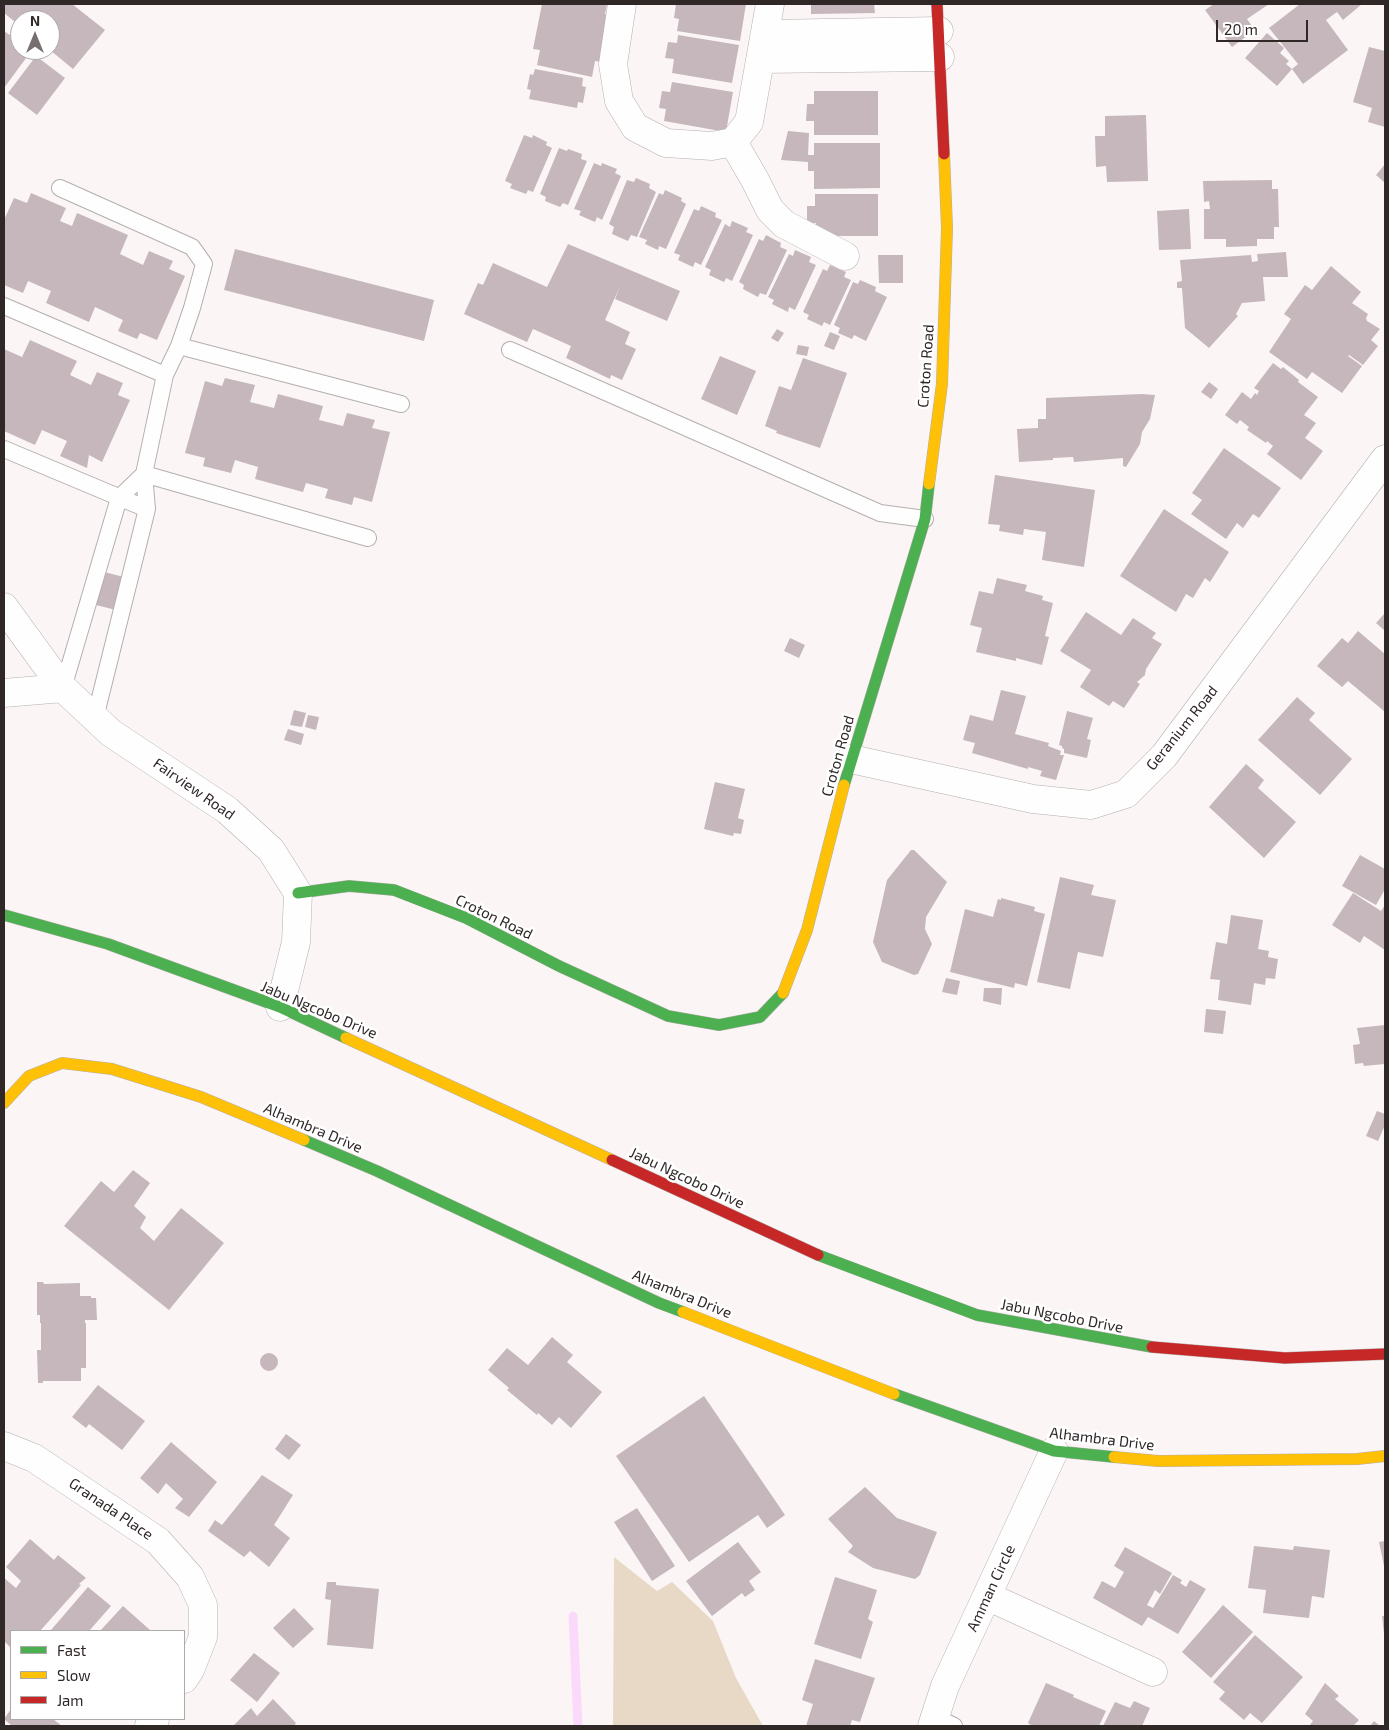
<!DOCTYPE html>
<style>
body{margin:0}
#map{position:relative;width:1389px;height:1730px;overflow:hidden;background:#fbf6f5;font-family:"Exo 2",sans-serif}
canvas{display:block}
.frame{position:absolute;inset:0;border:5px solid #302727;pointer-events:none}
.legend{position:absolute;left:10px;top:1630px;width:175px;height:90px;box-sizing:border-box;background:#fff;border:1px solid #aca9a9;margin:0;padding:6px 9px;list-style:none;font-size:15px;color:#302727}
.legend li{display:flex;align-items:center;gap:10px;height:25px}
.legend b{width:25px;border:1px solid #aca9a9}
.north{position:absolute;left:10px;top:10px;width:50px;height:50px;box-sizing:border-box;background:#fff;border:1px solid #aca9a9;border-radius:50%;rotate:0deg;font-size:14px;font-weight:700;line-height:20px;text-align:center;color:#302727}
.north::after{content:'';display:block;margin:auto;width:18px;height:22px;background:#776f6f;clip-path:polygon(50% 0,100% 100%,50% 72%,0 100%)}
.scale{position:absolute;left:1216px;top:20px;width:92px;height:22px;box-sizing:border-box;border:2px solid #302727;border-top:0;padding-left:6px;font-size:15px;line-height:18px;white-space:nowrap;color:#302727;-webkit-text-stroke:4px #fff;paint-order:stroke}
</style>
<div id="map">
<canvas width="1389" height="1730"></canvas>
<div class="frame"></div>
<ul class="legend">
<li><b style="height:6px;background:#4caf50"></b>Fast</li>
<li><b style="height:6px;background:#ffc107"></b>Slow</li>
<li><b style="height:6px;background:#c62828"></b>Jam</li>
</ul>
<div class="north">N</div>
<div class="scale">20 m</div>
</div>
<script>
const ctx = document.querySelector('canvas').getContext('2d');
ctx.lineJoin = 'round';
function fill(path, color) {
  ctx.fillStyle = color;
  ctx.fill(path, 'evenodd');
}
function shape(rows) {
  const path = new Path2D();
  for (const r of rows) {
    if (r.length === 3) {
      path.moveTo(r[0] + r[2], r[1]);
      path.arc(r[0], r[1], r[2], 0, 2 * Math.PI);
      continue;
    }
    path.moveTo(r[0], r[1]);
    for (let i = 2; i < r.length; i += 2) path.lineTo(r[i], r[i + 1]);
  }
  return path;
}
function trace(path, color, width, dash) {
  ctx.strokeStyle = color;
  ctx.lineWidth = width;
  ctx.lineCap = dash ? 'butt' : 'round';
  ctx.setLineDash(dash || []);
  ctx.stroke(path);
}
function drawText(font, color, halo, rows, align = 'center') {
  ctx.font = font + ' "Exo 2",sans-serif';
  ctx.lineWidth = 5;
  ctx.setLineDash([]);
  ctx.textBaseline = 'middle';
  ctx.strokeStyle = halo;
  ctx.fillStyle = color;
  for (const [text, x, y, turn = 0] of rows) {
    ctx.save();
    ctx.translate(x, y);
    ctx.rotate((+turn || 0) * Math.PI / 180);
    ctx.textAlign = isNaN(turn) ? turn : align;
    if (halo) ctx.strokeText(text, 0, 0);
    ctx.fillText(text, 0, 0);
    ctx.restore();
  }
}
const green = shape([
 [614,1557,657,1591,672,1582,713,1621,736,1678,763,1726,613,1726]
]);
const stream = shape([
 [573,1616,578,1726]
]);
const building = shape([
 [4,4,72,4,105,30,73,69,50,50,50,20,20,20,20,26,4,13],
 [542,4,607,4,605,14,612,16,602,62,595,61,592,77,537,65,540,50,533,49],
 [676,4,746,4,740,41,677,31,679,19,674,18],
 [811,4,874,4,875,13,811,14],
 [1214,4,1269,4,1247,19,1255,30,1232,47,1205,10],
 [1300,4,1362,4,1343,20,1337,12,1326,20,1348,50,1303,84,1292,69,1277,86,1245,58,1267,33,1284,48,1280,53,1289,61,1286,64,1292,69,1298,64,1269,28],
 [4,31,20,42,20,50,32,50,4,88],
 [678,35,739,45,732,83,672,73,674,59,665,58,668,42,677,43],
 [1369,47,1385,51,1385,127,1368,122,1372,108,1353,102],
 [36,56,65,78,37,115,8,93],
 [535,69,583,78,582,86,586,87,583,103,578,102,577,108,529,99,531,90,527,89,530,74,533,75],
 [672,82,733,92,726,132,664,121,666,109,659,108,662,91,670,92],
 [814,91,878,91,878,135,814,135,814,121,806,121,807,104,814,104],
 [1146,115,1148,181,1107,182,1106,166,1096,167,1095,136,1105,136,1105,116],
 [788,131,809,133,808,155,814,155,814,143,880,143,880,188,814,189,814,171,808,171,808,162,781,160],
 [524,135,532,138,533,135,547,142,546,145,552,148,533,192,528,190,526,194,510,188,512,184,505,181],
 [559,148,567,151,568,149,582,154,581,159,587,161,568,205,563,203,560,207,545,201,546,197,540,194],
 [594,163,601,166,602,163,617,169,615,173,621,176,602,220,597,217,595,222,579,215,581,211,574,209],
 [1385,164,1385,183,1376,175],
 [636,178,650,184,649,188,656,192,637,237,631,235,628,241,612,234,614,227,609,224,627,180,634,182],
 [1272,180,1272,189,1278,189,1279,227,1274,227,1274,239,1257,239,1257,246,1226,247,1226,239,1204,239,1204,209,1210,209,1209,201,1204,202,1203,181],
 [665,190,682,198,681,201,686,204,666,249,659,246,658,250,645,244,647,240,639,237,659,193,663,195],
 [31,193,66,208,60,221,72,226,77,213,128,235,120,254,143,265,149,251,173,261,169,269,185,276,157,340,140,333,137,339,118,331,123,320,95,307,89,322,46,303,51,291,28,281,23,293,4,285,4,220,14,198,27,203],
 [815,194,878,194,878,236,815,236,816,223,807,223,807,206,815,206],
 [701,206,716,213,715,217,722,220,701,265,695,262,693,267,678,260,680,255,674,253,694,209,699,211],
 [1189,209,1191,249,1159,250,1157,211],
 [732,221,748,228,746,232,753,235,732,281,726,278,724,282,709,275,711,270,705,267,725,224,730,227],
 [766,235,781,243,780,247,787,250,766,295,760,293,758,297,743,289,744,285,739,282,759,239,763,241],
 [568,244,680,291,667,321,615,299,620,286,605,320,630,332,625,344,636,349,622,380,611,375,610,379,566,358,571,346,533,329,527,342,464,314,478,283,483,285,493,263,547,287],
 [235,249,434,300,424,341,224,290],
 [795,250,811,257,809,262,816,265,795,310,789,307,788,312,772,304,774,300,768,297,789,254,793,256],
 [1286,252,1288,277,1263,277,1265,301,1242,303,1236,314,1238,316,1209,348,1185,328,1182,288,1177,288,1177,282,1182,281,1180,260,1251,255,1252,262,1258,261,1257,254],
 [878,255,903,255,903,283,879,283],
 [830,265,846,272,844,277,851,280,830,325,824,322,822,326,807,319,809,315,803,312,823,269,827,271],
 [1331,266,1361,292,1352,303,1368,314,1366,318,1367,321,1380,329,1371,340,1378,346,1363,365,1349,355,1348,356,1362,366,1342,393,1312,372,1307,379,1269,352,1291,319,1284,314,1305,285,1312,290],
 [860,280,876,287,875,291,887,297,866,341,854,335,852,339,838,333,840,328,834,325,853,282,858,284],
 [777,329,784,333,778,342,771,338],
 [830,332,840,336,834,350,824,346],
 [30,340,77,361,70,375,91,385,97,372,123,383,118,395,130,400,102,462,89,455,87,468,60,456,67,441,42,430,35,445,4,431,4,349,22,357],
 [798,345,809,347,807,356,796,354],
 [720,356,756,371,737,415,701,399],
 [803,358,847,373,820,448,776,433,777,431,765,426,779,386,791,390],
 [1273,363,1281,369,1283,367,1299,380,1298,382,1318,397,1304,415,1316,423,1305,438,1323,451,1301,480,1267,454,1273,446,1267,441,1266,443,1247,430,1249,427,1240,420,1237,424,1225,415,1242,392,1251,399,1255,393,1257,395,1259,391,1254,388],
 [225,378,255,385,250,402,274,408,278,394,323,406,319,420,343,426,347,413,375,420,372,428,390,432,372,502,354,497,352,505,325,498,328,489,306,483,303,492,255,479,258,467,235,460,231,473,203,466,205,458,185,453,205,381,222,386],
 [1209,382,1218,389,1211,399,1201,392],
 [1142,394,1155,395,1150,419,1142,432,1140,444,1126,467,1123,466,1123,458,1074,462,1073,457,1053,458,1053,460,1019,462,1017,429,1038,428,1038,419,1046,419,1046,398],
 [1224,448,1281,488,1259,518,1253,514,1243,528,1237,523,1226,539,1191,514,1202,500,1192,493],
 [995,475,1095,490,1084,567,1042,560,1046,532,1024,529,1023,535,999,531,1000,525,988,524],
 [1164,509,1229,552,1210,582,1205,578,1193,598,1186,594,1176,612,1120,576],
 [100,571,124,577,116,610,92,604],
 [997,578,1027,585,1025,591,1043,596,1042,600,1053,603,1045,636,1049,637,1042,665,1016,658,1016,661,976,652,982,628,970,625,979,591,993,594],
 [1086,612,1121,635,1133,618,1156,633,1152,638,1162,644,1146,669,1145,675,1137,682,1140,684,1124,708,1113,701,1109,706,1080,687,1091,670,1060,651],
 [1385,613,1385,631,1376,623],
 [1358,631,1385,654,1385,712,1348,681,1342,687,1317,666,1342,638,1348,643],
 [790,638,805,645,799,658,784,651],
 [1001,690,1026,696,1015,734,1049,743,1048,746,1061,751,1060,755,1064,755,1056,780,1040,776,1042,771,1028,767,1028,769,972,753,975,743,963,740,970,715,993,721],
 [1297,697,1315,713,1309,720,1352,759,1320,795,1258,740],
 [294,710,306,713,302,727,290,725],
 [1067,711,1093,718,1087,739,1091,740,1087,758,1064,753,1064,749,1062,748,1062,746,1059,745],
 [308,715,319,717,316,730,305,727],
 [288,729,304,734,301,745,284,740],
 [1246,764,1264,780,1258,788,1296,822,1264,858,1209,807],
 [715,782,745,789,738,818,744,820,741,834,734,833,733,836,704,829],
 [911,850,914,850,947,882,926,917,925,929,932,944,918,974,914,975,882,962,873,942,887,880],
 [1360,855,1385,869,1385,889,1376,905,1342,886],
 [1060,877,1094,885,1091,895,1116,900,1103,957,1078,952,1070,989,1037,982],
 [1353,893,1381,911,1385,905,1385,950,1364,936,1360,943,1332,925],
 [1001,898,1035,907,1034,911,1045,914,1027,986,1015,983,1014,988,950,972,965,909,993,917,998,899,1001,900],
 [1231,915,1263,920,1258,949,1269,951,1268,957,1278,959,1275,979,1266,978,1265,985,1254,983,1251,1005,1218,1000,1220,980,1210,979,1216,942,1227,944],
 [946,978,960,981,957,995,942,992],
 [984,988,1002,988,1001,1005,983,1001],
 [1206,1009,1226,1011,1223,1034,1204,1032],
 [1385,1025,1385,1064,1364,1066,1363,1063,1355,1064,1353,1045,1360,1044,1357,1028],
 [1377,1111,1385,1114,1385,1125,1378,1141,1366,1136],
 [133,1170,150,1183,134,1206,146,1217,140,1228,154,1241,181,1208,224,1243,169,1310,64,1226,101,1181,114,1192],
 [37,1282,43,1282,44,1284,80,1283,80,1296,91,1296,91,1298,96,1298,97,1320,85,1320,85,1323,86,1323,86,1368,81,1368,81,1381,43,1381,43,1383,38,1383,37,1350,41,1350,41,1323,40,1323,40,1315,37,1315],
 [552,1337,573,1355,567,1362,602,1392,571,1428,559,1417,552,1425,538,1413,537,1415,507,1390,509,1388,488,1370,507,1348,528,1365],
 [269,1362,9],
 [98,1385,145,1421,122,1450,89,1424,86,1428,72,1417],
 [704,1396,785,1515,767,1528,758,1515,689,1562,616,1456],
 [286,1434,301,1445,289,1460,275,1449],
 [171,1442,217,1482,189,1517,175,1508,183,1499,166,1483,158,1494,140,1478],
 [262,1475,293,1495,274,1525,290,1538,269,1567,250,1551,244,1557,208,1531,215,1520,222,1525],
 [865,1487,897,1518,937,1532,920,1575,915,1579,873,1568,848,1552,853,1546,828,1519],
 [637,1508,675,1566,652,1581,614,1522],
 [30,1539,54,1560,58,1555,86,1578,79,1584,81,1585,40,1631,11,1631,11,1648,4,1641,4,1578,16,1588,21,1581,6,1567],
 [1385,1541,1385,1566,1384,1566,1379,1542],
 [738,1542,761,1572,749,1581,755,1590,745,1597,742,1593,712,1616,686,1581],
 [1254,1546,1293,1550,1294,1546,1330,1550,1324,1598,1312,1596,1309,1618,1263,1613,1266,1590,1248,1588],
 [1125,1547,1172,1573,1160,1594,1155,1590,1147,1605,1153,1608,1173,1575,1182,1580,1180,1583,1186,1587,1190,1580,1206,1589,1178,1634,1148,1617,1142,1626,1093,1598,1102,1581,1115,1588,1124,1572,1114,1566],
 [835,1577,877,1590,868,1619,873,1622,861,1659,814,1644],
 [327,1582,336,1582,336,1585,379,1589,373,1649,327,1645,331,1600,325,1599],
 [88,1587,111,1606,89,1631,53,1631,51,1630],
 [1223,1605,1253,1632,1211,1678,1182,1652],
 [123,1606,150,1630,149,1631,100,1631],
 [294,1608,314,1629,293,1648,273,1628],
 [1382,1616,1385,1616,1385,1634,1384,1634],
 [1255,1635,1303,1677,1262,1723,1250,1713,1244,1720,1219,1699,1225,1692,1213,1682],
 [254,1653,280,1673,257,1702,230,1680],
 [815,1659,875,1678,860,1722,852,1720,850,1726,806,1726,813,1704,802,1700],
 [1046,1683,1074,1695,1073,1697,1106,1711,1099,1726,1032,1726,1028,1723],
 [1325,1683,1339,1696,1335,1699,1359,1720,1353,1726,1309,1726,1313,1721,1305,1714],
 [273,1699,296,1723,294,1726,233,1726,251,1708,257,1716],
 [1134,1701,1150,1708,1142,1726,1103,1726,1115,1702,1130,1708],
 [11,1709,11,1719,53,1719,62,1726,12,1726,4,1719],
 [1374,1721,1380,1726,1370,1726]
]);
const lane = shape([
 [60,188,192,247,204,264,192,308,179,346,165,375,144,474,119,498,63,688],
 [4,306,165,375],
 [179,346,401,404],
 [510,350,880,513,925,519],
 [4,449,147,509],
 [95,718,147,509,144,474,368,538],
 [935,1717,954,1726]
]);
const street = shape([
 [622,4,613,64,619,101,635,127,666,143,712,146,733,142,749,122,770,4],
 [766,34,939,31],
 [761,59,940,57],
 [733,142,755,180,770,210,784,224,845,256],
 [4,607,63,688,111,733,227,810,271,850,298,893,296,942,280,1007],
 [4,693,63,688],
 [851,759,1033,799,1091,805,1126,794,1164,756,1385,459],
 [4,1446,34,1458,158,1541,190,1577,203,1605,203,1637,190,1670,184,1679],
 [987,1596,1153,1672],
 [149,1726,155,1719],
 [932,1726,945,1686,1054,1451]
]);
const fast = shape([
 [844,785,925,519,929,484],
 [298,893,349,886,394,890,466,918,559,966,668,1016,719,1025,760,1017,783,993],
 [4,915,108,944,280,1007,346,1038],
 [304,1140,377,1171,659,1303,683,1312],
 [818,1255,977,1315,1152,1347],
 [894,1394,1054,1451,1114,1457]
]);
const slow = shape([
 [929,484,942,384,947,228,944,154],
 [783,993,807,930,844,785],
 [346,1038,612,1160],
 [4,1103,29,1076,62,1063,112,1069,201,1097,304,1140],
 [683,1312,894,1394],
 [1114,1457,1158,1461,1357,1459,1385,1456]
]);
const jam = shape([
 [937,4,944,154],
 [612,1160,818,1255],
 [1152,1347,1285,1358,1385,1354]
]);
const streetNames = [
 ["Croton Road",926,366,-86],
 ["Geranium Road",1182,728,-51],
 ["Croton Road",838,756,-74],
 ["Fairview Road",194,789,35],
 ["Croton Road",494,917,26],
 ["Jabu Ngcobo Drive",319,1010,23],
 ["Alhambra Drive",313,1128,23],
 ["Jabu Ngcobo Drive",687,1178,25],
 ["Alhambra Drive",682,1294,22],
 ["Jabu Ngcobo Drive",1062,1316,11],
 ["Alhambra Drive",1102,1439,7],
 ["Granada Place",111,1509,34],
 ["Amman Circle",991,1588,-65]
];
fill(green, '#e8d9c7');
trace(stream, '#fbd9fb', 9);
fill(building, '#c5b7bb');
trace(lane, '#b5aeae', 18);
trace(street, '#b5aeae', 29);
trace(fast, '#b5aeae', 12);
trace(slow, '#b5aeae', 12);
trace(jam, '#b5aeae', 12);
trace(lane, '#fefefe', 16);
trace(street, '#fefefe', 28);
trace(fast, '#4caf50', 11);
trace(slow, '#ffc107', 11);
trace(jam, '#c62828', 11);
drawText('15px', '#302727', '#fff', streetNames);
</script>
